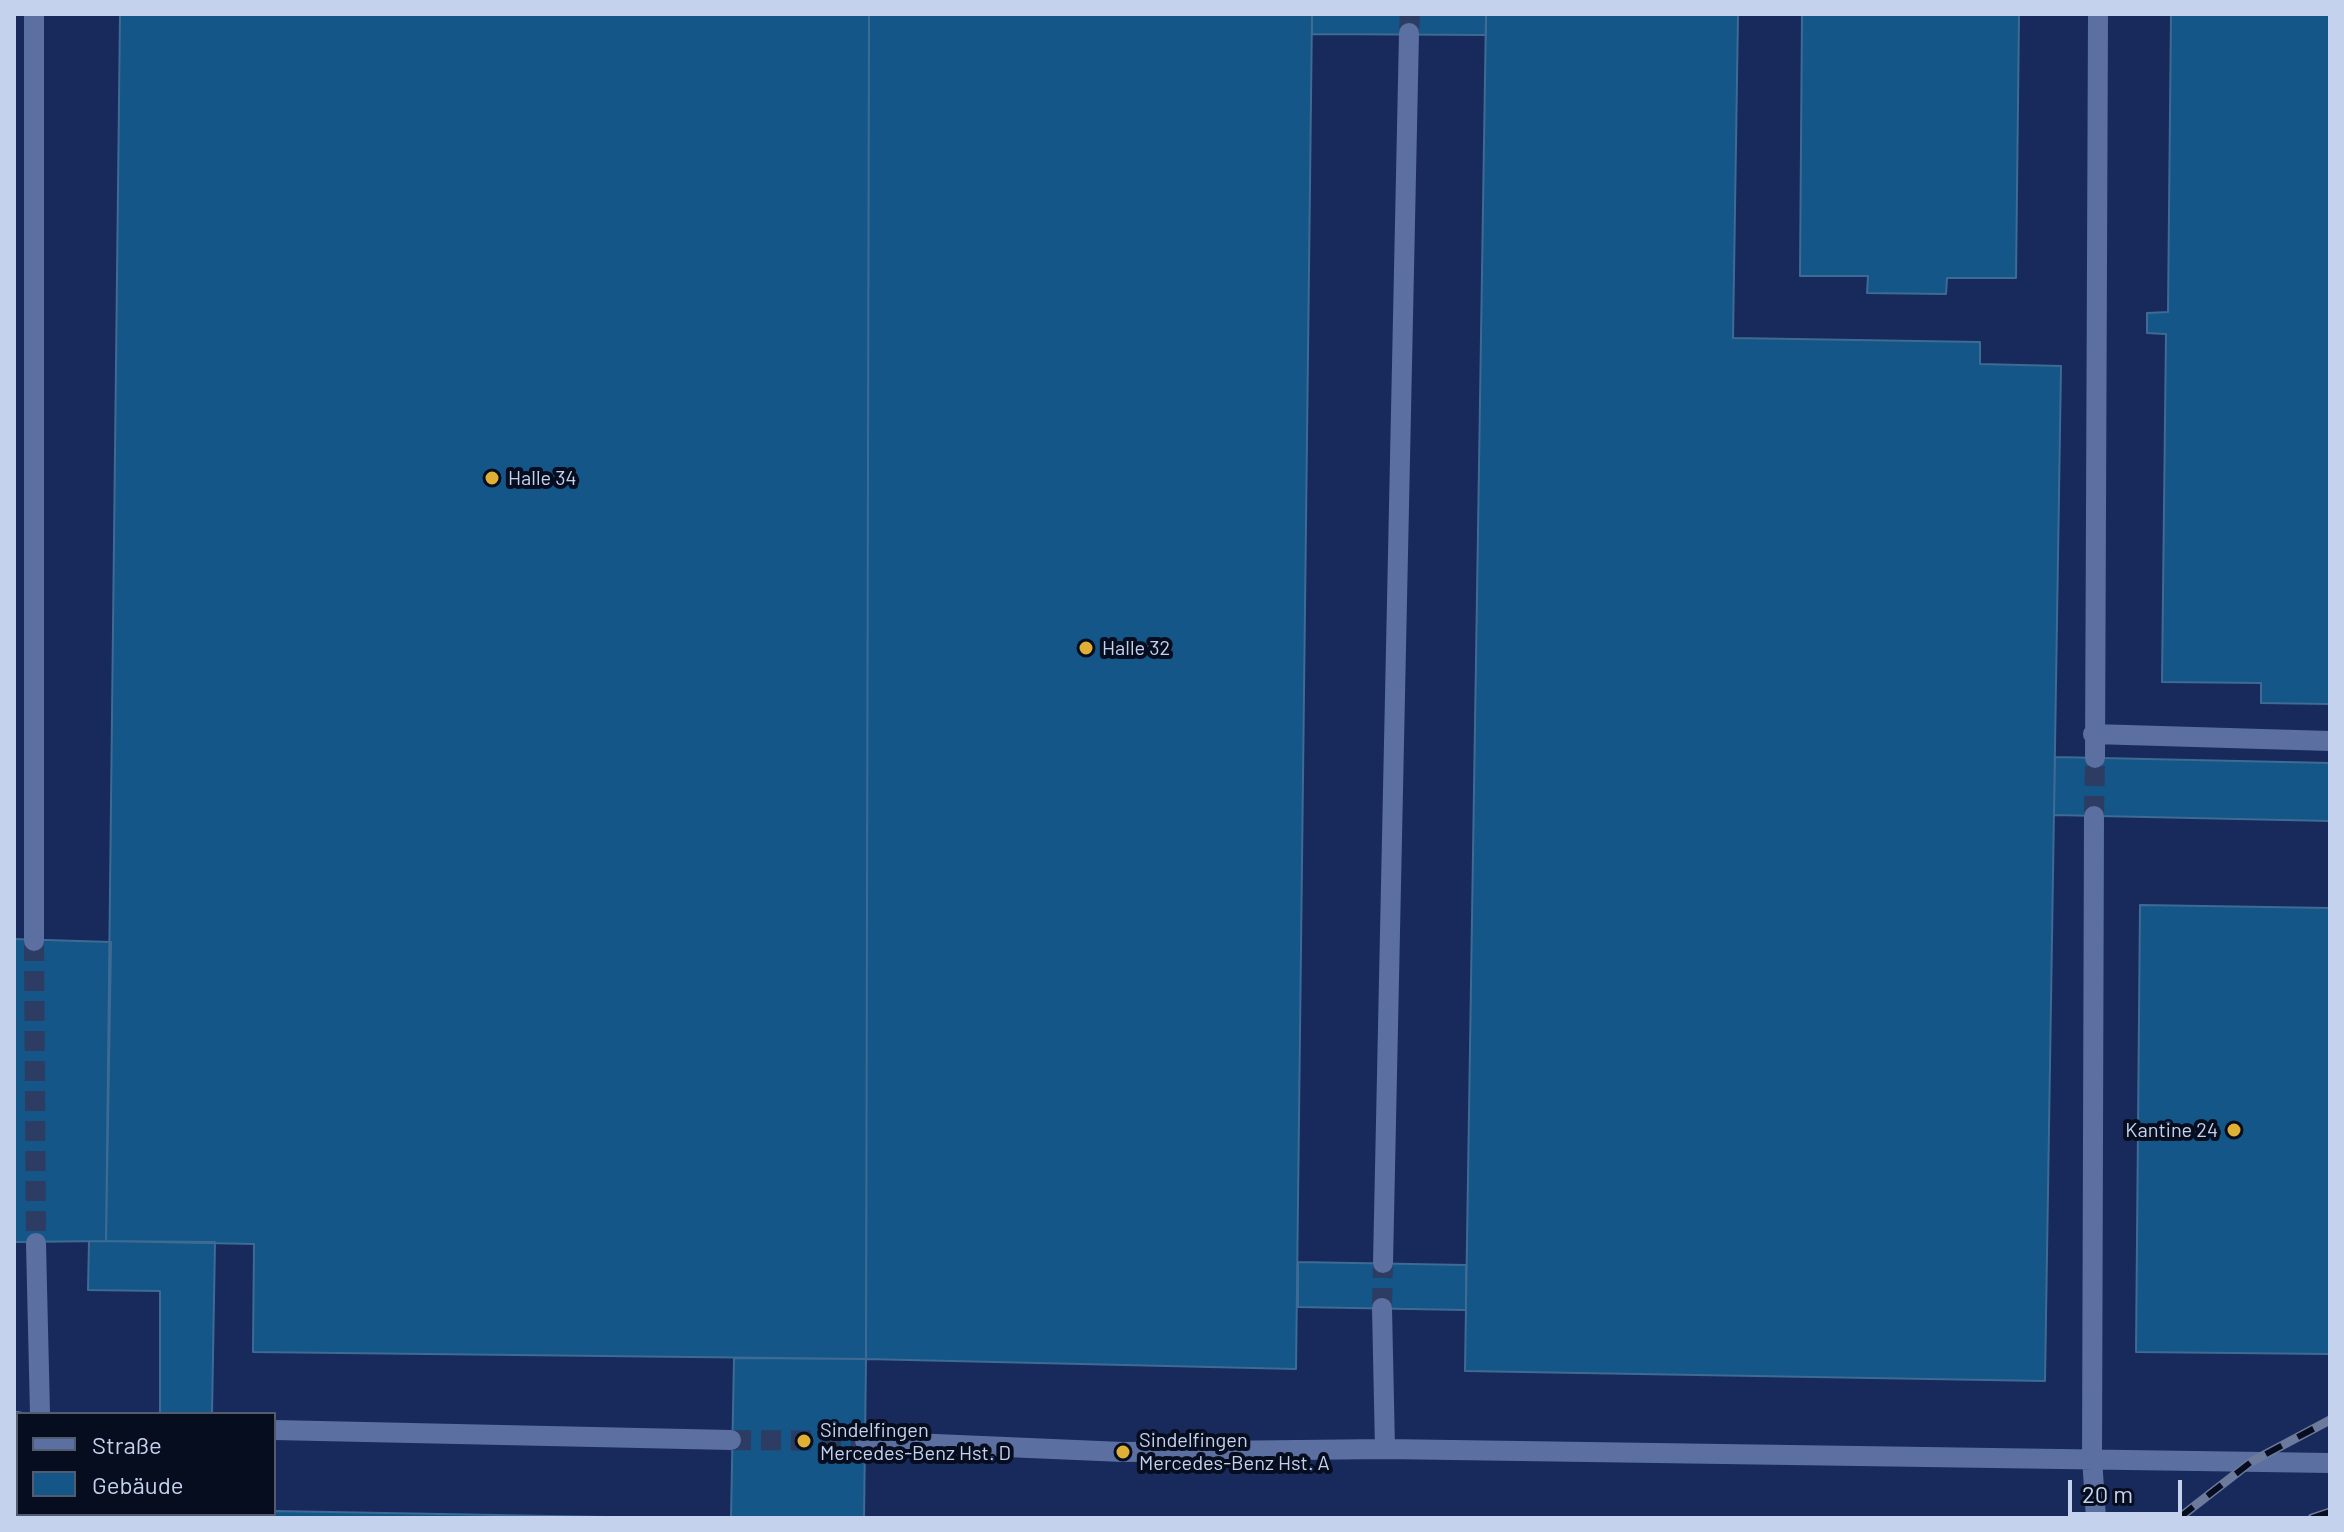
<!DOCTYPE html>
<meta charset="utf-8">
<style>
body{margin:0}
#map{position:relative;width:2344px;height:1532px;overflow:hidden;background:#12214b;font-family:Barlow,sans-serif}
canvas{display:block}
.frame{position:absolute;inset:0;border:16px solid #c5d2ed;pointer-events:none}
.legend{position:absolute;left:16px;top:1412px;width:260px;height:104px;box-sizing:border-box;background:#060d1f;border:2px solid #525c71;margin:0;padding:10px 14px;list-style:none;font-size:24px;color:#c5d2ed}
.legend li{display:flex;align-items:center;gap:16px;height:40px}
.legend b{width:40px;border:2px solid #525c71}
.scale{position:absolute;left:2068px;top:1480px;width:114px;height:36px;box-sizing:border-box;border:4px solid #c5d2ed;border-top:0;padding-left:10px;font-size:24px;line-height:28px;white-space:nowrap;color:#c5d2ed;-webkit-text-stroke:6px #060d1f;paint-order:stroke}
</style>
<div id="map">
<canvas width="2344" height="1532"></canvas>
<div class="frame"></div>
<ul class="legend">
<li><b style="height:10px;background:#5b6fa0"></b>Straße</li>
<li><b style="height:22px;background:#135687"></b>Gebäude</li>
</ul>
<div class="scale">20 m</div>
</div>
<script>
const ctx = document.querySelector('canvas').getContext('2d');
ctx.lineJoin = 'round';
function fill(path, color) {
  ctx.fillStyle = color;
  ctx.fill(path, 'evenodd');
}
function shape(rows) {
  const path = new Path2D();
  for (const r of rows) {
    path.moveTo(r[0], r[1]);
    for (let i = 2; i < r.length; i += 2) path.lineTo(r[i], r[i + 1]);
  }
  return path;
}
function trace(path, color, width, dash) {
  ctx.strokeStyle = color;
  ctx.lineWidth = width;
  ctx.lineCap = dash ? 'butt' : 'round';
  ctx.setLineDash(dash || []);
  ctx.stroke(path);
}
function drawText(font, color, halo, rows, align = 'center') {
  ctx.font = font + ' Barlow,sans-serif';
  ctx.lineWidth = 8;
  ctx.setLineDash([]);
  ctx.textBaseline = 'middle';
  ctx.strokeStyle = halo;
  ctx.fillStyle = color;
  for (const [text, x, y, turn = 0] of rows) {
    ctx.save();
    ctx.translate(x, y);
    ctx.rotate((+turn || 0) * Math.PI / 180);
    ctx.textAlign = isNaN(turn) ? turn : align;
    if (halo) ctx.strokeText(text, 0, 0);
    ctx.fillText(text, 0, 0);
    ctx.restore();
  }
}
const built = shape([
 [14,14,2330,14,2330,1518,14,1518],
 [18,1414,274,1414,274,1514,18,1514]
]);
const building = shape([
 [120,14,869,14,866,1359,253,1352,254,1244,106,1241,120,14],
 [869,14,1312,14,1296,1369,866,1359,869,14],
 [1312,14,1486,14,1486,35,1312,34,1312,14],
 [1486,14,1738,14,1733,338,1980,342,1980,364,2061,366,2045,1381,1465,1371,1486,14],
 [1802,14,2019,14,2016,278,1947,278,1946,294,1867,293,1868,276,1800,276,1802,14],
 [2171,14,2330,14,2330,704,2261,703,2261,683,2162,682,2166,334,2147,333,2147,313,2168,312,2171,14],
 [2055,757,2330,763,2330,821,2054,815,2055,757],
 [2140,905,2330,908,2330,1354,2136,1352,2140,905],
 [14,939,111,942,106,1241,14,1242,14,939],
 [89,1241,215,1242,212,1414,160,1414,160,1291,88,1290,89,1241],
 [1298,1262,1466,1265,1466,1310,1298,1307,1298,1262],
 [734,1358,866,1359,864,1518,731,1518,734,1358],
 [274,1511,662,1518,158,1518,158,1514,274,1514,274,1511]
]);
const minorTunnel = shape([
 [1409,33,1410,14],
 [2094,816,2095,758],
 [34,941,36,1243],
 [1382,1308,1383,1263],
 [731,1440,865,1441]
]);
const minor = shape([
 [34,14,34,941],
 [2093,734,2330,741],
 [2095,758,2098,14],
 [2094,816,2092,1458,2096,1518],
 [36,1243,40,1414],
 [1383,1263,1409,33],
 [1382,1308,1385,1449],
 [14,1421,18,1421],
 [274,1430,731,1440],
 [865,1441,1123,1452,1385,1449,2330,1463],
 [38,1518,38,1514]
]);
const rail = shape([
 [2179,1518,2251,1462,2330,1420],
 [2312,1518,2330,1512]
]);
const markers = [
 [492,478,8,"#e0b034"],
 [1086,648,8,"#e0b034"],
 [2234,1130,8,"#e0b034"],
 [804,1441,8,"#e0b034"],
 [1123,1452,8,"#e0b034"]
];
const poiNames = [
 ["Halle 34",508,478],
 ["Halle 32",1102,648],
 ["Kantine 24",2218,1130,"right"],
 ["Sindelfingen",820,1430],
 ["Mercedes-Benz Hst. D",820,1453],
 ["Sindelfingen",1139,1440],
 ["Mercedes-Benz Hst. A",1139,1463]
];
fill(built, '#182a5b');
fill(building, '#135687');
trace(building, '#3e6b93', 2);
trace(minorTunnel, '#2d3c63', 20, [20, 10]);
trace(minor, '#5b6fa0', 20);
trace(rail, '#6c7a9c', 9);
trace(rail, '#060d1f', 6, [18]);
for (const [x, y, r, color] of markers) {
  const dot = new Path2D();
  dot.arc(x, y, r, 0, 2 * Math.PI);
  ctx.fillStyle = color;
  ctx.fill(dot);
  trace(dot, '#060d1f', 3);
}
drawText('20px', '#c5d2ed', '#060d1f', poiNames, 'left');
</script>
